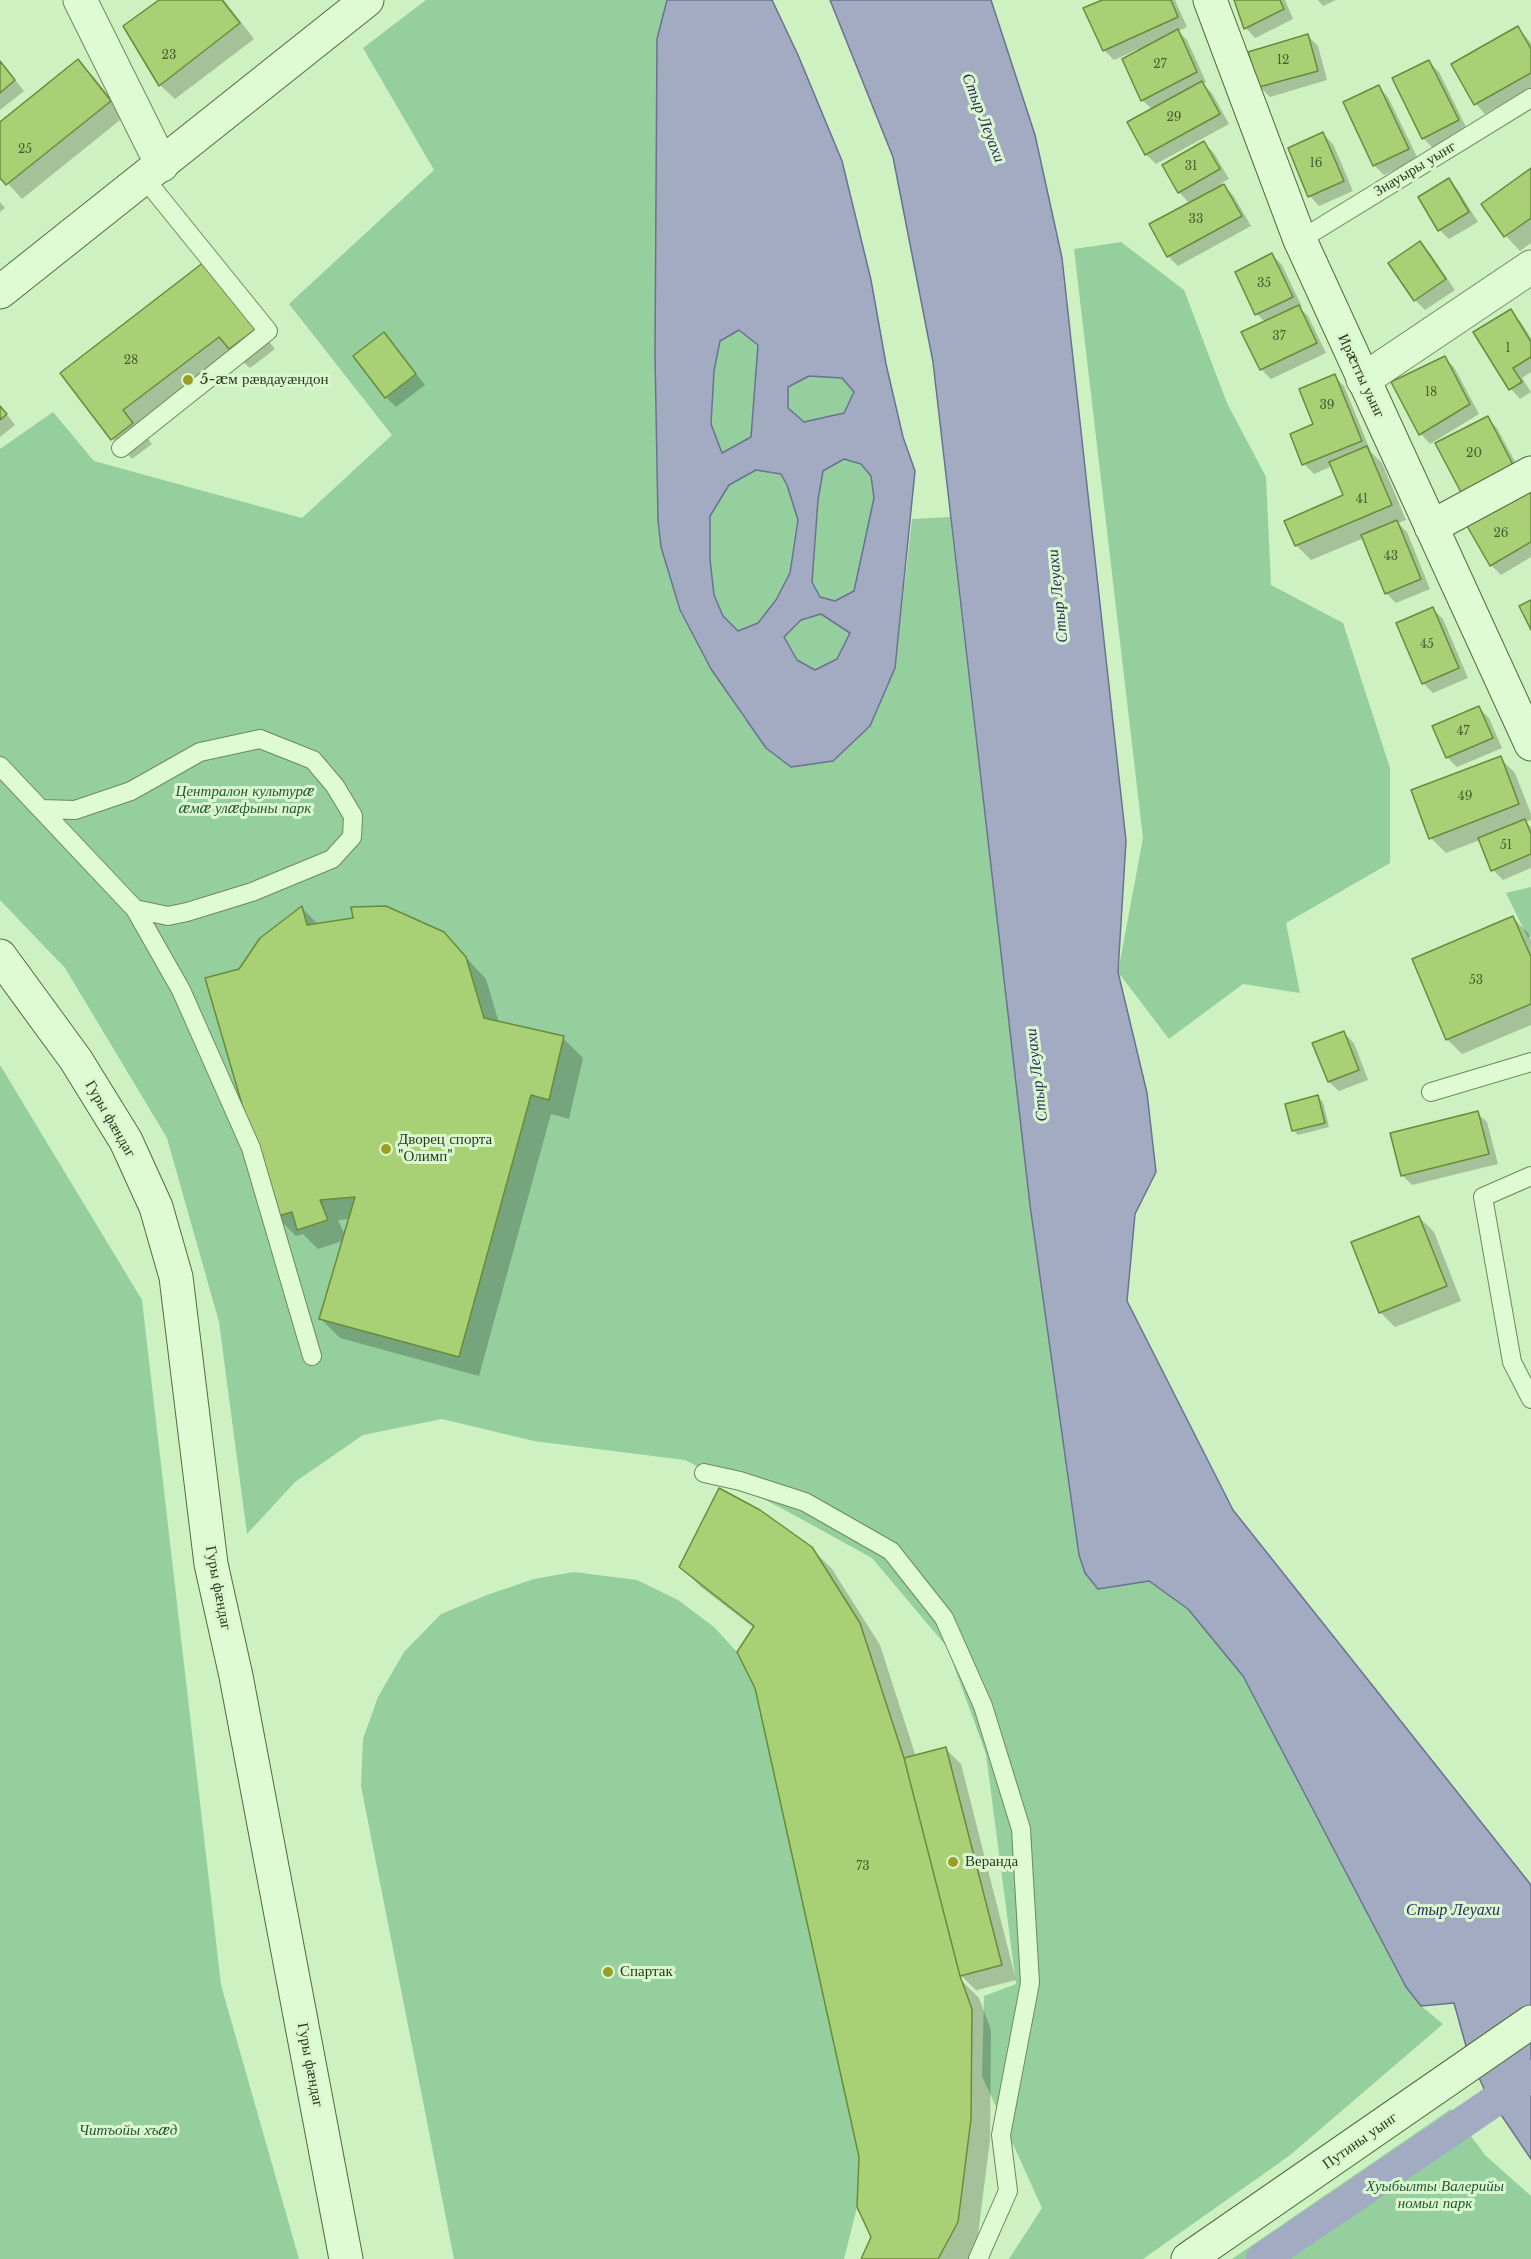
<!DOCTYPE html>
<meta charset="utf-8">
<style>
body{margin:0}
canvas{display:block;background:#cdf1c0}
</style>
<canvas width="1531" height="2259"></canvas>
<script>
const ctx = document.querySelector('canvas').getContext('2d');
ctx.lineJoin = 'round';
function fill(path, color) {
  ctx.fillStyle = color;
  ctx.fill(path, 'evenodd');
}
function shape(rows) {
  const path = new Path2D();
  for (const r of rows) {
    path.moveTo(r[0], r[1]);
    for (let i = 2; i < r.length; i += 2) path.lineTo(r[i], r[i + 1]);
  }
  return path;
}
function trace(path, color, width, dash) {
  ctx.strokeStyle = color;
  ctx.lineWidth = width;
  ctx.lineCap = dash ? 'butt' : 'round';
  ctx.setLineDash(dash || []);
  ctx.stroke(path);
}
function drawText(font, color, halo, rows, align = 'center') {
  ctx.font = font + ' "Libre Baskerville",serif';
  ctx.lineWidth = 6;
  ctx.setLineDash([]);
  ctx.textBaseline = 'middle';
  ctx.strokeStyle = halo;
  ctx.fillStyle = color;
  for (const [text, x, y, turn = 0] of rows) {
    ctx.save();
    ctx.translate(x, y);
    ctx.rotate((+turn || 0) * Math.PI / 180);
    ctx.textAlign = isNaN(turn) ? turn : align;
    if (halo) ctx.strokeText(text, 0, 0);
    ctx.fillText(text, 0, 0);
    ctx.restore();
  }
}
const green = shape([
 [426,0,667,0,657,39,655,354,658,520,661,547,679,610,711,669,745,720,895,668,912,519,950,517,1030,1205,1079,1554,1098,1589,1149,1581,1188,1609,1243,1676,1406,1987,1421,2006,1443,2024,1289,2156,1143,2259,1009,2259,1042,2208,982,2076,984,1996,1016,1984,986,1754,947,1647,872,1558,783,1509,685,1460,534,1441,442,1419,363,1435,295,1482,247,1534,219,1322,167,1138,65,968,0,900,0,449,53,412,94,461,302,518,392,435,289,304,434,170,363,48],
 [1121,242,1184,290,1227,403,1266,477,1271,585,1343,623,1390,768,1390,863,1286,923,1300,993,1243,984,1169,1039,1118,972,1143,838,1074,249],
 [739,330,758,345,751,437,722,453,711,424,714,371,720,341],
 [809,375,842,378,854,392,844,413,804,422,788,408,788,387],
 [844,459,861,464,871,476,874,498,854,591,835,601,820,597,812,582,818,500,823,471],
 [756,470,781,474,787,485,798,520,790,573,776,600,758,623,738,631,723,616,714,595,710,559,710,516,729,485],
 [821,614,851,633,837,659,816,670,797,660,784,637,801,620],
 [1531,887,1531,936,1528,938,1506,893],
 [0,1065,142,1300,221,1985,299,2259,0,2259],
 [574,1572,637,1580,678,1600,714,1627,737,1652,755,1688,859,2157,857,2207,844,2259,454,2259,361,1786,363,1739,378,1697,404,1652,441,1614,487,1595,534,1579],
 [1451,2109,1485,2155,1531,2196,1531,2259,1232,2259]
]);
const water = shape([
 [667,0,772,0,798,55,842,161,871,280,886,364,903,437,915,471,895,668,870,726,833,761,791,767,766,748,711,669,680,610,661,547,658,520,655,354,657,39,667,0],
 [739,330,758,345,751,437,722,453,711,424,714,371,720,341,739,330],
 [809,376,842,378,854,392,844,413,804,422,788,408,788,387,809,376],
 [844,459,861,464,871,476,874,498,854,591,835,601,820,597,812,582,818,500,823,471,844,459],
 [756,470,781,474,787,485,798,520,790,573,776,600,758,623,738,631,723,616,714,595,710,559,710,516,729,485,756,470],
 [821,614,850,633,837,659,815,670,797,660,784,637,801,620,821,614],
 [830,0,991,0,1035,135,1062,258,1126,841,1118,972,1147,1093,1156,1172,1135,1214,1127,1301,1233,1510,1531,1885,1531,2159,1485,2091,1468,2053,1454,2003,1421,2006,1406,1987,1243,1676,1188,1609,1149,1581,1098,1589,1085,1573,1079,1555,1030,1205,933,362,893,157,830,0]
]);
const shadow = shape([
 [161,0,224,0,254,39,175,99,160,85],
 [1105,0,1175,0,1187,27,1178,31,1187,40,1206,82,1203,84,1212,93,1229,124,1156,164,1146,154,1153,110,1142,100,1139,52,1138,49,1114,60,1104,50],
 [1236,0,1285,0,1293,19,1255,38,1246,28],
 [1318,0,1336,0,1323,6],
 [1518,28,1531,43,1531,88,1485,114,1476,104,1453,64],
 [1308,36,1318,46,1327,80,1270,97,1260,87],
 [0,61,24,91,0,110],
 [78,61,93,76,125,116,22,199,0,175,0,124],
 [1429,62,1439,72,1468,131,1433,148,1423,138],
 [1378,87,1388,97,1418,159,1384,175,1374,165],
 [1323,134,1333,144,1353,191,1319,206,1310,196],
 [1204,143,1214,153,1229,179,1221,183,1233,195,1251,226,1178,266,1168,256,1190,204,1179,192],
 [1531,170,1531,243,1520,251,1506,236],
 [1449,180,1458,190,1478,222,1449,239,1440,230],
 [0,202,5,208,0,212],
 [1420,243,1430,253,1455,290,1425,310,1415,300],
 [1272,255,1282,265,1302,307,1300,308,1308,316,1326,353,1271,379,1261,369,1265,322,1257,314],
 [224,284,275,349,250,368,238,357,142,431,152,444,132,459,113,439,62,374],
 [1510,311,1520,321,1531,338,1531,372,1522,378,1531,392,1520,399,1511,389,1475,332],
 [384,334,425,385,396,407,386,397],
 [1444,357,1454,367,1479,414,1430,444,1421,434],
 [1334,376,1344,386,1371,452,1382,463,1406,520,1398,523,1407,532,1430,589,1396,603,1386,593,1364,538,1311,560,1296,545,1345,496,1332,466,1314,474,1304,464,1315,424],
 [0,406,15,425,0,437],
 [1487,418,1497,428,1522,475,1474,504],
 [1531,493,1531,557,1501,575,1491,565],
 [1433,609,1443,619,1468,678,1433,693,1423,683],
 [1479,708,1489,718,1502,748,1457,767,1447,757],
 [1500,758,1515,773,1531,814,1531,820,1526,822,1531,827,1531,868,1503,880,1493,870,1480,840,1446,853,1431,838],
 [302,908,319,925,443,933,486,979,499,1023,563,1038,583,1058,569,1119,551,1114,479,1376,340,1338,320,1318,343,1241,318,1249,303,1234,296,1236,276,1216,240,970],
 [350,1219,345,1235,338,1220],
 [1513,918,1528,933,1531,940,1531,1025,1462,1054,1447,1039],
 [1344,1033,1354,1043,1368,1080,1339,1091,1329,1082],
 [1318,1097,1323,1102,1329,1127,1298,1135,1293,1130],
 [1477,1113,1487,1122,1498,1164,1412,1185,1402,1175],
 [1419,1217,1434,1232,1461,1301,1395,1327,1380,1312],
 [811,1548,832,1569,880,1645,916,1757,946,1749,961,1764,1016,1980,977,1990,978,1992,955,1970,953,1972,979,1998,991,2030,990,2140,977,2242,968,2259,862,2259,873,2237,861,2157,754,1628,701,1587,681,1567]
]);
const canal = shape([
 [1262,2259,1531,2076]
]);
const building = shape([
 [159,0,222,0,240,23,159,86,123,26,159,0],
 [1102,0,1171,0,1178,17,1103,51,1083,8,1102,0],
 [1234,0,1280,0,1284,9,1244,29,1234,0],
 [1518,26,1531,49,1531,73,1474,105,1451,64,1518,26],
 [1178,29,1197,72,1141,101,1122,59,1178,29],
 [1308,34,1318,71,1259,87,1248,52,1308,34],
 [78,59,111,101,6,185,0,178,0,122,78,59],
 [1429,60,1459,120,1422,139,1392,78,1429,60],
 [0,61,15,80,0,93,0,61],
 [1202,81,1220,114,1145,155,1127,122,1202,81],
 [1379,85,1409,149,1373,166,1343,102,1379,85],
 [1323,132,1344,181,1308,197,1288,148,1323,132],
 [1204,141,1220,169,1178,193,1162,165,1204,141],
 [1531,168,1531,218,1504,237,1481,204,1531,168],
 [1449,178,1469,212,1438,231,1418,197,1449,178],
 [1224,184,1242,216,1167,257,1149,224,1224,184],
 [1420,241,1446,279,1414,301,1388,263,1420,241],
 [1272,253,1293,297,1255,315,1235,272,1272,253],
 [204,262,256,329,229,349,219,337,123,410,133,423,111,440,60,373,204,262],
 [1299,305,1317,343,1260,370,1241,332,1299,305],
 [1511,309,1531,342,1531,357,1513,368,1522,382,1509,390,1473,332,1511,309],
 [384,332,416,374,385,398,353,356,384,332],
 [1445,356,1470,404,1419,435,1391,382,1445,356],
 [1335,374,1362,441,1302,465,1290,434,1313,424,1299,389,1335,374],
 [0,406,7,414,0,420,0,406],
 [1488,416,1513,465,1463,496,1435,443,1488,416],
 [1367,446,1392,505,1295,546,1284,521,1343,495,1329,462,1367,446],
 [1531,491,1531,542,1490,566,1467,526,1531,491],
 [1397,520,1421,579,1385,594,1361,535,1397,520],
 [1531,600,1531,630,1519,606,1531,600],
 [1433,607,1459,668,1422,684,1396,623,1433,607],
 [1479,706,1493,738,1446,758,1432,726,1479,706],
 [1501,756,1519,804,1429,839,1411,790,1501,756],
 [1525,819,1531,834,1531,854,1491,871,1478,838,1525,819],
 [302,906,307,925,353,918,351,907,386,906,444,932,466,957,484,1018,564,1036,549,1100,531,1095,459,1357,319,1319,355,1197,320,1200,328,1220,297,1230,292,1212,275,1217,205,978,239,969,260,938,302,906],
 [1513,916,1531,957,1531,1004,1446,1040,1412,959,1513,916],
 [1344,1031,1359,1070,1328,1082,1312,1043,1344,1031],
 [1318,1095,1325,1123,1292,1131,1285,1104,1318,1095],
 [1478,1111,1489,1154,1401,1176,1390,1133,1478,1111],
 [1419,1216,1447,1286,1379,1313,1351,1242,1419,1216],
 [719,1488,760,1510,812,1547,860,1623,904,1758,960,1976,972,2009,971,2119,958,2222,938,2259,861,2259,871,2237,857,2207,859,2157,755,1688,737,1652,754,1626,679,1567,719,1488],
 [946,1747,1002,1965,960,1976,904,1758,946,1747]
]);
const lane = shape([
 [1300,240,1531,98],
 [121,448,268,331,145,179],
 [0,766,135,909,181,990,251,1148,312,1356],
 [41,809,75,810,131,791,200,752,260,739,313,760,335,786,353,816,352,837,332,859,252,892,187,912,168,916,135,909],
 [1431,1092,1531,1062],
 [1531,1176,1483,1197,1512,1362,1531,1399],
 [704,1473,740,1481,805,1502,891,1551,944,1618,983,1706,1021,1829,1030,1983,1001,2135,1008,2191,978,2259]
]);
const street = shape([
 [80,0,162,165],
 [1363,380,1531,267]
]);
const secondary = shape([
 [1210,0,1300,240,1531,744],
 [0,292,367,0],
 [1431,527,1531,473],
 [0,956,76,1060,126,1141,156,1207,176,1277,211,1564,236,1676,346,2259],
 [1188,2259,1531,2022]
]);
const markers = [
 [188,380,6,"#9a9e23"],
 [386,1149,6,"#9a9e23"],
 [953,1862,6,"#9a9e23"],
 [608,1972,6,"#9a9e23"]
];
const numberNames = [
 ["23",169,56],
 ["12",1283,61],
 ["27",1160,65],
 ["29",1174,118],
 ["25",25,150],
 ["16",1316,164],
 ["31",1191,167],
 ["33",1196,220],
 ["35",1264,284],
 ["37",1279,337],
 ["1",1508,349],
 ["28",131,361],
 ["18",1431,393],
 ["39",1327,406],
 ["20",1474,454],
 ["41",1362,500],
 ["26",1501,534],
 ["43",1391,557],
 ["45",1427,645],
 ["47",1463,732],
 ["49",1465,797],
 ["51",1506,846],
 ["53",1476,981],
 ["73",863,1867]
];
const streetNames = [
 ["Знауыры уынг",1415,169,-31],
 ["Ирæтты уынг",1361,376,65],
 ["Гуры фӕндаг",110,1119,60],
 ["Гуры фӕндаг",218,1588,79],
 ["Гуры фӕндаг",310,2065,79],
 ["Путины уынг",1360,2141,-35]
];
const poiNames = [
 ["5-æм рӕвдауӕндон",200,380],
 ["Дворец спорта",398,1140],
 ["\"Олимп\"",398,1157],
 ["Веранда",965,1862],
 ["Спартак",620,1972]
];
const parkNames = [
 ["Централон культурæ",245,792],
 ["æмæ улæфыны парк",245,809],
 ["Читъойы хъæд",128,2131],
 ["Хуыбылты Валерийы",1435,2187],
 ["номыл парк",1435,2204]
];
const waterNames = [
 ["Стыр Леуахи",983,118,69],
 ["Стыр Леуахи",1058,596,-96],
 ["Стыр Леуахи",1037,1075,-97],
 ["Стыр Леуахи",1453,1910]
];
fill(green, '#94cf9d');
fill(water, '#a3abc2');
trace(water, '#6a7291', 1.5);
fill(shadow, '#0003');
trace(canal, '#a3abc2', 32);
fill(building, '#a7d174');
trace(building, '#698c3b', 1.5);
trace(lane, '#6d8b57', 20);
trace(street, '#6d8b57', 35);
trace(secondary, '#516d3a', 35);
trace(lane, '#defbd4', 18);
trace(street, '#defbd4', 33);
trace(secondary, '#defbd4', 33);
for (const [x, y, r, color] of markers) {
  const dot = new Path2D();
  dot.arc(x, y, r, 0, 2 * Math.PI);
  ctx.fillStyle = color;
  ctx.fill(dot);
  trace(dot, '#daf7d0', 2);
}
drawText('12px', '#496032', null, numberNames);
drawText('15px', '#2a3a1c', '#daf7d0', streetNames);
drawText('15px', '#2a3a1c', '#daf7d0', poiNames, 'left');
drawText('italic 15px', '#225731', '#daf7d0', parkNames);
drawText('italic 16px', '#2b2c5a', '#daf7d0', waterNames);
</script>
